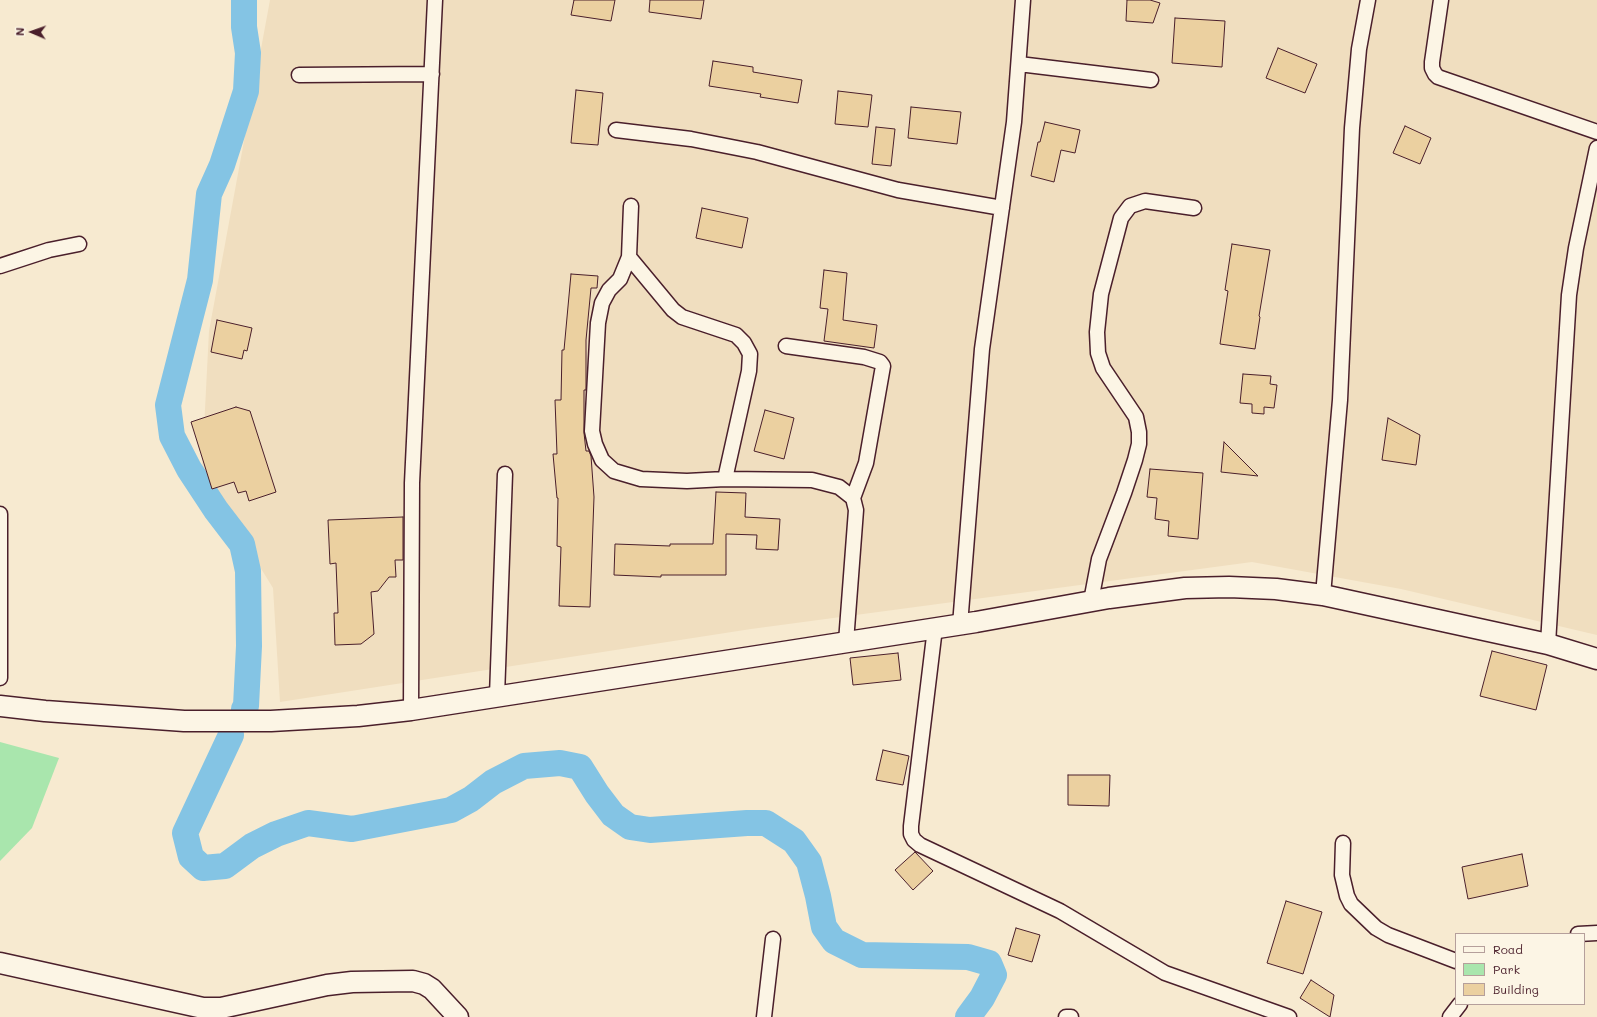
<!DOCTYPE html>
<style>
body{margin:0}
#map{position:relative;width:1597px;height:1017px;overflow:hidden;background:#f7ead0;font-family:Mali,sans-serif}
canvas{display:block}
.legend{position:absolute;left:1455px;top:933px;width:130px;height:72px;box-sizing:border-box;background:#fcf5e5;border:1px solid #b59f9b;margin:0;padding:5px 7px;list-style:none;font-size:12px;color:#4a1f2b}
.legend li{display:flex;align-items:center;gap:8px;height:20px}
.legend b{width:20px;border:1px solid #b59f9b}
.north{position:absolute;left:12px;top:12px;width:40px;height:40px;-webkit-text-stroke:3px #fcf5e5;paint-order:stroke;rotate:272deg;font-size:11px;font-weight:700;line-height:16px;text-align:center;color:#4a1f2b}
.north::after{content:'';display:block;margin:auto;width:14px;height:18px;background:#4a1f2b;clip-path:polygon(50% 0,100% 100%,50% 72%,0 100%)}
</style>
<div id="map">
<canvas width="1597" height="1017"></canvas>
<ul class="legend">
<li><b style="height:5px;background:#fcf5e5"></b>Road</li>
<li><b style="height:11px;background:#a9e6ad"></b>Park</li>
<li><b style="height:11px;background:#ebd0a0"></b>Building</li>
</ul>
<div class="north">N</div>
</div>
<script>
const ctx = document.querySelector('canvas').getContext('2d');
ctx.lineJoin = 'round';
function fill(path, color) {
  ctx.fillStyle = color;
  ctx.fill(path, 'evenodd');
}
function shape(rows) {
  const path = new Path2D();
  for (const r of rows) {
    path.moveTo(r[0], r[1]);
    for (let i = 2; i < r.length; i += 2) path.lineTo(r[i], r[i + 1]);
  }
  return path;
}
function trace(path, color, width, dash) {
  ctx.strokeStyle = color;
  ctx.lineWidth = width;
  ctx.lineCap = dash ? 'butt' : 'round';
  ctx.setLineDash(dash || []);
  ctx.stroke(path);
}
const built = shape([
 [270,0,1597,0,1597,635,1401,589,1252,562,751,629,280,702,273,588,212,489,202,468,209,331]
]);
const green = shape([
 [0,742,59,758,32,828,0,861]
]);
const river = shape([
 [244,0,244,27,248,53,246,91,222,165,209,194,200,280,168,405,172,436,189,469,216,510,242,544,248,571,249,646,246,706,244,709],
 [231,735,185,833,191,857,203,868,225,866,252,846,276,834,308,823,352,829,451,810,471,799,493,782,524,766,560,763,580,767,597,794,613,815,630,827,650,830,747,823,766,823,794,841,809,862,818,896,824,927,834,941,862,955,968,957,989,963,994,975,982,998,968,1017]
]);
const building = shape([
 [574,0,615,0,611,21,571,15,574,0],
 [650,0,704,0,701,19,649,12,650,0],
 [1127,0,1150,0,1160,3,1153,23,1126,21,1127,0],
 [1175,18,1225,21,1222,67,1172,63,1175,18],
 [1278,48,1317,64,1305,93,1266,78,1278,48],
 [713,61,753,67,753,72,802,80,798,103,760,97,761,94,709,86,713,61],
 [576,90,603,93,598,145,571,143,576,90],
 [838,91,872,95,868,127,835,124,838,91],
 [911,107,961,112,957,144,908,138,911,107],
 [1045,122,1080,130,1075,153,1061,150,1054,182,1031,176,1038,142,1040,142,1045,122],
 [1405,126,1431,138,1420,164,1393,153,1405,126],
 [876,127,895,129,891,166,872,164,876,127],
 [702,208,748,218,742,248,696,238,702,208],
 [1232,244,1270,250,1259,316,1260,317,1255,349,1220,344,1228,291,1225,290,1232,244],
 [824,270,847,273,843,320,877,325,874,348,824,341,828,309,820,308,824,270],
 [571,274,598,276,597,288,591,288,586,340,586,390,584,390,584,433,586,451,589,451,591,456,594,497,590,607,559,606,561,547,557,546,558,498,557,498,553,454,557,454,555,400,561,400,562,350,564,350,571,274],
 [217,320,252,328,247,351,244,350,242,359,211,352,217,320],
 [1243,374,1271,376,1270,384,1277,385,1274,408,1264,407,1264,414,1252,413,1252,404,1240,403,1243,374],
 [236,407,250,411,276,492,249,501,246,491,238,493,234,482,212,489,191,422,236,407],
 [765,410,794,418,784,459,754,451,765,410],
 [1388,418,1420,435,1416,465,1382,460,1388,418],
 [1224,442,1258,476,1221,472,1224,442],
 [1150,469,1203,473,1198,539,1168,536,1169,521,1155,519,1157,498,1147,497,1150,469],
 [716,492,746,493,745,517,780,519,778,550,756,549,757,535,726,534,726,575,661,575,661,577,614,575,615,544,670,546,670,544,713,544,716,492],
 [403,517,403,560,395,560,396,577,389,577,378,591,371,592,374,634,361,644,335,645,334,613,338,613,336,563,330,564,328,520,403,517],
 [1492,651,1547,665,1536,710,1480,696,1492,651],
 [898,653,901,680,853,685,850,658,898,653],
 [883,750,909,756,903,785,876,780,883,750],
 [1068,775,1110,775,1109,806,1068,805,1068,775],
 [915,852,933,871,913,890,895,870,915,852],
 [1522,854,1528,886,1468,899,1462,867,1522,854],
 [1286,901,1322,912,1303,974,1267,963,1286,901],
 [1016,928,1040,935,1032,962,1008,955,1016,928],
 [1311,980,1334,995,1330,1017,1300,998,1311,980]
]);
const street = shape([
 [1441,0,1432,62,1432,68,1435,74,1438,77,1597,132],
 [1019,64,1151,80],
 [299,75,432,74],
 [616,130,691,139,757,152,898,190,1002,208],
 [631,206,629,257,620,279,609,290,602,303,598,323,592,431,595,444,602,460,614,471,641,479,687,481,725,479,812,480,839,487,853,498,856,510,846,642],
 [629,257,673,310,682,317,736,335,744,343,750,354,749,371,725,479],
 [0,266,49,250,79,244],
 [786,346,864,357,880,362,883,366,866,463,853,498],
 [0,514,0,678],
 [1323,595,1340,400,1352,128,1359,49,1368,0],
 [1091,601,1099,559,1124,493,1135,460,1139,444,1139,432,1136,417,1103,368,1098,353,1097,332,1101,294,1121,218,1130,206,1145,201,1194,208],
 [960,625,982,349,1014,122,1023,0],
 [935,628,911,826,911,834,914,840,920,845,1060,911,1165,973,1289,1017],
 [1548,644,1569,295,1576,248,1597,148],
 [497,696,505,474],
 [411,710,412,483,435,0],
 [1343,843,1342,875,1347,896,1351,904,1376,928,1388,935,1456,961],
 [1578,934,1597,933],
 [764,1017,773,939],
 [1066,1017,1071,1017],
 [1450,1017,1460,1004]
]);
const secondary = shape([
 [0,706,45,711,184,721,271,721,358,716,411,710,976,622,1109,598,1185,588,1229,587,1276,589,1323,595,1548,644,1597,659],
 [0,963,203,1008,221,1008,327,985,352,982,413,981,424,984,432,989,458,1017]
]);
fill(built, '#f0debf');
fill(green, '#a9e6ad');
trace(river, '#84c4e4', 26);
fill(building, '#ebd0a0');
trace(building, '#4a1f2b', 1);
trace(street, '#4a1f2b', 17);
trace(secondary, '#4a1f2b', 23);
trace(street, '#fcf5e5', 14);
trace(secondary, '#fcf5e5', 20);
</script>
